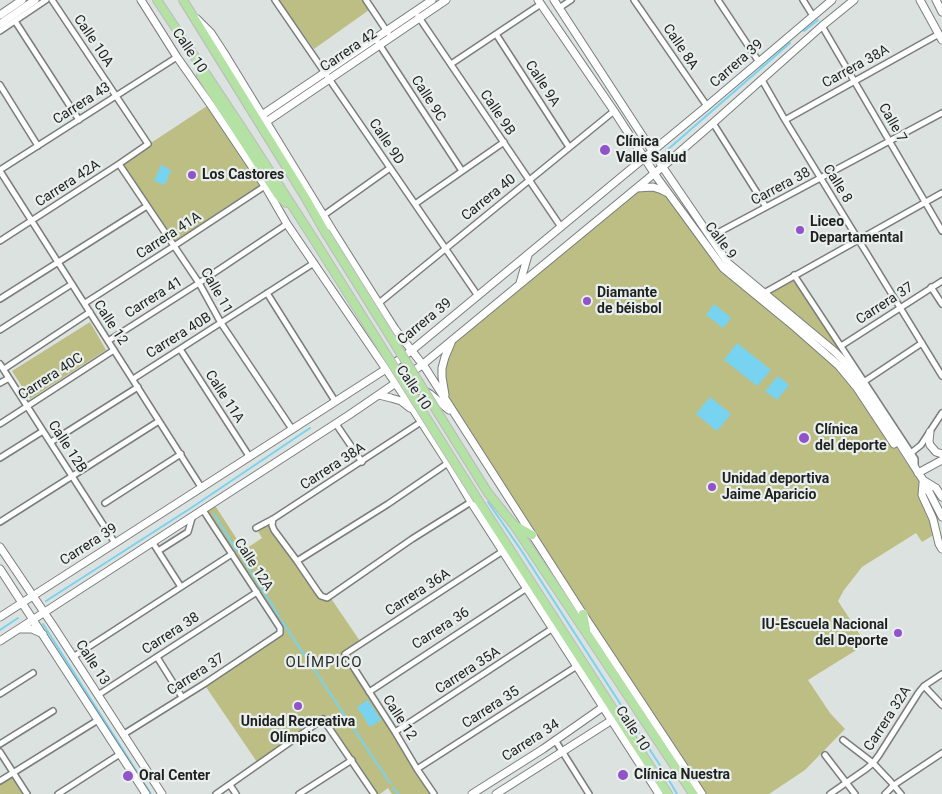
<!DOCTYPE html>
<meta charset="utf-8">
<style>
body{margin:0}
canvas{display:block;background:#dce2df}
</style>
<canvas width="942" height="794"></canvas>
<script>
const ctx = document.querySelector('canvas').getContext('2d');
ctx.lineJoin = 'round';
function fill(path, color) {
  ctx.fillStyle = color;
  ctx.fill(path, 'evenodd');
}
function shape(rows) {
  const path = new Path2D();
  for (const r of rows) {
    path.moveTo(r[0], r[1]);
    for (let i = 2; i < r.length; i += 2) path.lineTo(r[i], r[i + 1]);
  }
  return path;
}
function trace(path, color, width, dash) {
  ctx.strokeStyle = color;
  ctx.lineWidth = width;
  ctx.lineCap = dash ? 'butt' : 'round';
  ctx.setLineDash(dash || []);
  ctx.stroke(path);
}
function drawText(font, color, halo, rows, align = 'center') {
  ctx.font = font + ' Roboto,sans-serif';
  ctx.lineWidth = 4.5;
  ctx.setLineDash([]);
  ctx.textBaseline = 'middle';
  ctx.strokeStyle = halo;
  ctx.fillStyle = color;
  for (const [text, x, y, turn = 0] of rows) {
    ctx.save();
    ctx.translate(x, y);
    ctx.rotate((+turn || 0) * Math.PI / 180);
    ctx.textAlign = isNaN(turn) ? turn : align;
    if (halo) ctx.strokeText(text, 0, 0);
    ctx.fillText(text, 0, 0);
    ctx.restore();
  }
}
const green = shape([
 [279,0,362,0,369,10,314,49],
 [210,104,265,186,174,246,119,164],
 [634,189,662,190,714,256,796,328,857,388,908,465,915,468,923,480,922,495,937,533,922,542,916,533,862,567,844,590,838,601,866,644,808,680,830,713,845,729,805,770,769,794,702,794,450,407,443,388,448,347],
 [794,275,841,346,834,351,764,293],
 [90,322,106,350,30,399,12,371],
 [214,504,244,550,262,538,256,528,273,519,272,525,318,592,330,597,362,644,346,654,434,794,392,794,388,788,380,794,374,794,323,720,259,765,204,684,281,631,203,510],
 [13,773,27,794,0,794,0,781]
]);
const water = shape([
 [161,165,171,170,165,185,154,181],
 [714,304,731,318,723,328,706,315],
 [737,343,771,370,757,386,724,360],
 [778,376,789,385,777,400,765,391],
 [710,397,731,414,717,431,696,414],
 [368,700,381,720,370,727,357,707]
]);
const stream = shape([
 [804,31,818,20],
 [666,151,790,43],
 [488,502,521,550,663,770,677,794],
 [214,514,237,551],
 [241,556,279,616],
 [46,601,191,508,310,428],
 [281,620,390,783],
 [43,624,151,794],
 [0,630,18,618],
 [393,787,398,794]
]);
const street = shape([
 [275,0,478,296],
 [366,0,388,33],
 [634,0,707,106],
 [718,0,759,62],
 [803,0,813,16],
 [559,8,571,0],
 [418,16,561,227],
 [15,21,79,120],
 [822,26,942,231],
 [0,31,46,0],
 [496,34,569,147],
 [375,38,462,171],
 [451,64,541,4],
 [762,80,785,120,942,376],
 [0,85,38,146],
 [785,120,939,34],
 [713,123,766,207],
 [119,164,199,283,221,323,292,429],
 [0,170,177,57],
 [0,171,201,487],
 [415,204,504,142],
 [324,215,390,168],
 [710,237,942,113],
 [0,241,119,164,148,144,52,0],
 [794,275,915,459,915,467],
 [931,287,942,304],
 [267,293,335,401],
 [764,293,942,193],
 [0,299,147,206],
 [85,303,174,246,265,186],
 [379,303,614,111],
 [0,330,72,284],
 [108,341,199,283,287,224],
 [841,346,942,281],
 [180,349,249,456],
 [0,364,115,543],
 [4,369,90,312],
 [133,379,314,263],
 [865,381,922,343],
 [0,383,9,378],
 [0,424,114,350],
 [336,424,362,462],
 [51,442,138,387],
 [911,453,921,445,942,413],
 [0,458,43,431],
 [105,503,181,454],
 [273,519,272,525,274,530,297,561,318,592,321,596,327,598,412,539,471,502],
 [0,522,159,421],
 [256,528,273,519,421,422],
 [153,543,181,587],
 [158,551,188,532,192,518],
 [297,561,388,504,448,463],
 [73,657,232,554],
 [157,657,182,697],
 [924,686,942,705],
 [369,692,527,588],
 [0,694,33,673],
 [98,695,257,592],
 [395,732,553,628],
 [124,734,204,684,280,633,280,628,203,510],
 [555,740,589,794],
 [843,740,873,763,890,781,901,794],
 [0,744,53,711],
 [0,752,27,794],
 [825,755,855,794],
 [417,769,577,666],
 [0,781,98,720],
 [230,785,236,794],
 [58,794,120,754],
 [216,794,323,719,374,794],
 [299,794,352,760],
 [434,794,417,769,395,732,345,654,503,551],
 [830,794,866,769,873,763,879,755,919,692,924,686,942,674],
 [885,794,894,785,942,753]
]);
const secondary = shape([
 [141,0,177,57,210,104,265,186,287,224,411,406,448,463,471,502,659,794],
 [538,0,614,111,658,179,718,261,723,268,796,328,838,365,857,388,894,444],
 [554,0,666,172,724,257,728,263,834,351,843,360,862,385,923,480,942,517],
 [920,0,942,40],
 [936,0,942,12],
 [0,15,22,0],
 [197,19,211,33,226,56,333,231,395,329,426,369,583,614,702,794],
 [0,24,35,0],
 [262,115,432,0],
 [266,122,446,0],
 [637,188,653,187,662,190,668,193],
 [520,283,528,255],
 [379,395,391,398,401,401,410,408],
 [445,395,442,377,442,368,445,357,451,343],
 [411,398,415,392,419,390,423,390,430,394,449,410],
 [930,432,929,441,930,445,936,452,942,454],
 [918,473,942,460],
 [923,480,936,488,942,497],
 [923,483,922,495,933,519,939,544,942,549],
 [0,547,54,627,162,794],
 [0,569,146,794],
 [0,617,386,369,411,351,707,106,832,0],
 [20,629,32,629,43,634],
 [0,641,349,415,422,365,667,163,713,123,822,26,854,0],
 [472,794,543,749,603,707],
 [496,794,612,720]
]);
const primary = shape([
 [157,0,242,128,313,238],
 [183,0,305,197,325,232],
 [201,75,278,195,286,203],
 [488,493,513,524,587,634,693,794],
 [478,500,668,794],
 [514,525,532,535],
 [583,614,586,629]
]);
const primaryBridge = shape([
 [325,232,488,493],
 [313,238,478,500]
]);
const markers = [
 [605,150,6,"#9153c9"],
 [192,175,5,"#9153c9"],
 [800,230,5,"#9153c9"],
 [587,301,5,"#9153c9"],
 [804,438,6,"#9153c9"],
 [712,487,5,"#9153c9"],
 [898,633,5,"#9153c9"],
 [298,706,5,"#9153c9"],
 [623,775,6,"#9153c9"],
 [128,776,6,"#9153c9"]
];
const streetNames = [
 ["Calle 10A",93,41,56],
 ["Calle 8A",680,47,56],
 ["Calle 10",189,51,56],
 ["Carrera 42",349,51,-34],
 ["Carrera 39",737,64,-41],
 ["Carrera 38A",856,67,-29],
 ["Calle 9A",542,84,57],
 ["Calle 9C",428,99,57],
 ["Carrera 43",82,104,-33],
 ["Calle 9B",497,113,56],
 ["Calle 7",892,123,60],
 ["Calle 9D",386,142,56],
 ["Carrera 42A",68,184,-33],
 ["Calle 8",837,184,58],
 ["Carrera 38",781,187,-28],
 ["Carrera 40",489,198,-39],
 ["Carrera 41A",169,236,-33],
 ["Calle 9",720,241,53],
 ["Calle 11",216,291,60],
 ["Carrera 41",154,298,-32],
 ["Carrera 37",885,304,-33],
 ["Carrera 39",425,322,-39],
 ["Calle 12",110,323,57],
 ["Carrera 40B",179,336,-32],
 ["Carrera 40C",51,377,-33],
 ["Calle 10",413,388,56],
 ["Calle 11A",224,397,57],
 ["Calle 12B",67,447,57],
 ["Carrera 38A",333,467,-33],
 ["Carrera 39",89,545,-33],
 ["Calle 12A",253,565,57],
 ["Carrera 36A",418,593,-33],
 ["Carrera 36",441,629,-33],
 ["Carrera 38",171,634,-33],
 ["Calle 13",92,663,57],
 ["Carrera 35A",468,671,-33],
 ["Carrera 37",196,675,-33],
 ["Carrera 35",491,708,-33],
 ["Calle 12",399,718,57],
 ["Carrera 32A",888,719,-57],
 ["Calle 10",632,729,57],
 ["Carrera 34",531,741,-33]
];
const poiNames = [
 ["Clínica",616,142],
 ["Valle Salud",616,158],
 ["Los Castores",202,175],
 ["Liceo",810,222],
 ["Departamental",810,238],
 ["Diamante",597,293],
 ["de béisbol",597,309],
 ["Clínica",815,430],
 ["del deporte",815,446],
 ["Unidad deportiva",722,479],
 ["Jaime Aparicio",722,495],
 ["IU-Escuela Nacional",888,625,"right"],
 ["del Deporte",888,641,"right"],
 ["Unidad Recreativa",298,722,"center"],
 ["Olímpico",298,738,"center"],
 ["Clínica Nuestra",634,775],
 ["Oral Center",139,776]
];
const neighbourhoodNames = [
 ["OLÍMPICO",324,663]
];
fill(green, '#bcbe84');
fill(water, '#78d3f1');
trace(stream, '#78d3f1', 2);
trace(street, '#7a7e7c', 8);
trace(secondary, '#7a7e7c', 9);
trace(primary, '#bcbcbc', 10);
trace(street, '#fff', 5);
trace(secondary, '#fff', 7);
trace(primary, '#b4e1a4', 8);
trace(primaryBridge, '#bcbcbc', 10, []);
trace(primaryBridge, '#b4e1a4', 8);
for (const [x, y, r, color] of markers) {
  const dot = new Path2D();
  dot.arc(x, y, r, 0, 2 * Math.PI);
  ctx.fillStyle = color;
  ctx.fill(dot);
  trace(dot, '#e9efec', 2);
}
drawText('14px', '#1f2120', '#e9efec', streetNames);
drawText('bold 14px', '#1f2120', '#e9efec', poiNames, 'left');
ctx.letterSpacing = '1px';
drawText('15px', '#292d2b', '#e9efec', neighbourhoodNames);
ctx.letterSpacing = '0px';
</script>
